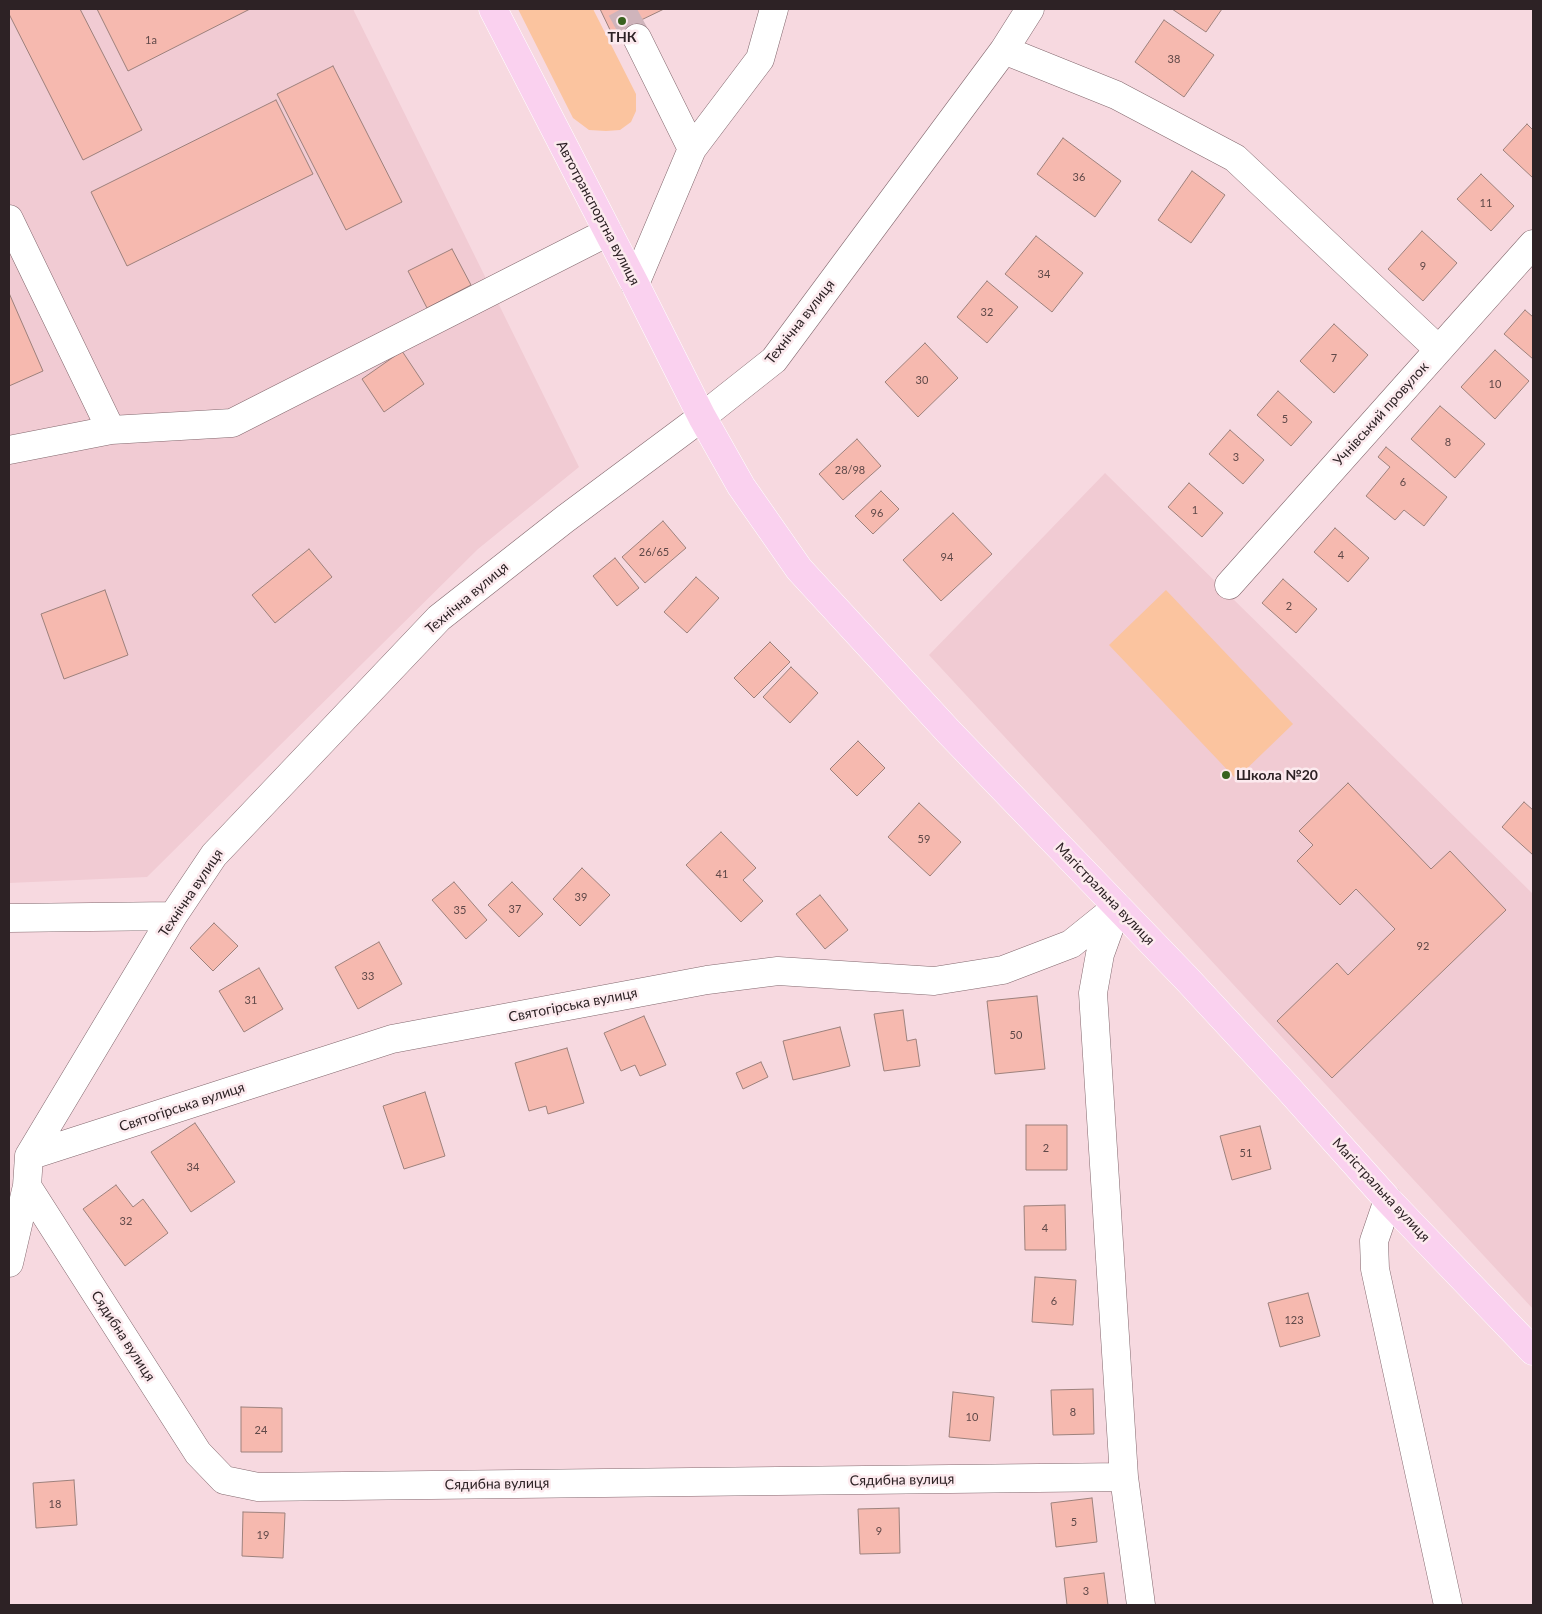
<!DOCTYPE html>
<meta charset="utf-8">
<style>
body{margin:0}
#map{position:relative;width:1542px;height:1614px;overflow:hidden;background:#f7d9e0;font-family:Lato,sans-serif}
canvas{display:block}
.frame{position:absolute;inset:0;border:10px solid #2d2225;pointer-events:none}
</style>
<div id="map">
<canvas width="1542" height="1614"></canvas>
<div class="frame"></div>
</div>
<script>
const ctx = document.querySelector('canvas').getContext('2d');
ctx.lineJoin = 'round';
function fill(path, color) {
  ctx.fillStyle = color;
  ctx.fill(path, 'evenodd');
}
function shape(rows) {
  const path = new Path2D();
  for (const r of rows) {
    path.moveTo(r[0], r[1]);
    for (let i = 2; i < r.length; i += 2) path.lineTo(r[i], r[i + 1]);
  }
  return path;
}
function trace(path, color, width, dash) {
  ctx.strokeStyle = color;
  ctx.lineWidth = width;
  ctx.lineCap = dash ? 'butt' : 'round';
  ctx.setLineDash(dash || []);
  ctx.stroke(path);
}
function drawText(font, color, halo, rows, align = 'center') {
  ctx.font = font + ' Lato,sans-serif';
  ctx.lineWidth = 5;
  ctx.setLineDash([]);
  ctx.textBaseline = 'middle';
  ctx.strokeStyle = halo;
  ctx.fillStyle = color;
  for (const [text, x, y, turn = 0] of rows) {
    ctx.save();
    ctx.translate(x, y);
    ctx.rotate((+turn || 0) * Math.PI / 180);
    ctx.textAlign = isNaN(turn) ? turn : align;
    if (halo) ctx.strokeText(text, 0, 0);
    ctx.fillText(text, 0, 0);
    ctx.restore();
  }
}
const built = shape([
 [9,9,353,9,579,467,478,549,147,877,9,883],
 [1105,473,1533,894,1533,1309,929,655]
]);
const green = shape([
 [518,9,593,9,636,94,636,111,631,122,620,130,606,131,589,130,573,118],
 [1166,590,1293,724,1236,779,1109,645]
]);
const building = shape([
 [9,9,80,9,142,130,83,160,9,14,9,9],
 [97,9,250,9,128,71,97,9],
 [600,9,664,9,612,34,600,9],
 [1172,9,1222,9,1206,32,1172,9],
 [1164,20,1214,55,1184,97,1135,62,1164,20],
 [333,66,402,202,346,230,277,94,333,66],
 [276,100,313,174,127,266,91,192,276,100],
 [1527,124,1533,130,1533,178,1503,150,1527,124],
 [1063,138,1121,181,1095,217,1037,174,1063,138],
 [1192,171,1225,195,1191,243,1158,220,1192,171],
 [1481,174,1514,206,1491,231,1457,199,1481,174],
 [1422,231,1457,263,1423,301,1388,269,1422,231],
 [1036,236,1083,273,1052,312,1005,274,1036,236],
 [452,249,471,285,427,308,408,271,452,249],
 [987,281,1018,307,987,343,957,317,987,281],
 [9,293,43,371,9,386,9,293],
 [1525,310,1533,317,1533,359,1504,334,1525,310],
 [1334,324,1368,355,1334,393,1300,361,1334,324],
 [925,343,958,378,918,417,885,382,925,343],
 [1495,350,1529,381,1495,419,1461,387,1495,350],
 [402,351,424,384,384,412,362,379,402,351],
 [1278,391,1312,422,1291,446,1257,415,1278,391],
 [1440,406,1485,444,1455,478,1411,439,1440,406],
 [1230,430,1264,460,1243,484,1209,454,1230,430],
 [857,439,881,466,843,500,819,474,857,439],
 [1386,447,1447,497,1424,526,1404,510,1395,520,1366,496,1390,467,1378,457,1386,447],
 [1189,483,1223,513,1202,537,1168,507,1189,483],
 [881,491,899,509,873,534,855,516,881,491],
 [953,513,992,554,941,601,903,560,953,513],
 [663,521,686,548,645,583,622,557,663,521],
 [1335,528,1369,558,1348,582,1314,552,1335,528],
 [309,549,332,577,275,623,252,595,309,549],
 [615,558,639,588,617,606,593,576,615,558],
 [696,577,719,598,687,633,664,612,696,577],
 [1283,579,1317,609,1296,633,1262,603,1283,579],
 [105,590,128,655,64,679,41,614,105,590],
 [770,642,790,662,754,698,734,678,770,642],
 [791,667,818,693,790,723,763,697,791,667],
 [858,741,885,768,857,796,830,769,858,741],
 [1348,783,1431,869,1450,851,1506,910,1332,1078,1277,1021,1337,963,1348,975,1395,929,1356,889,1340,905,1297,861,1313,845,1299,831,1348,783],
 [1524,802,1533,810,1533,855,1502,827,1524,802],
 [919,803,961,842,930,876,888,837,919,803],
 [721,832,756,868,743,880,763,901,741,922,686,865,721,832],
 [582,868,610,895,580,926,553,899,582,868],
 [454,882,487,920,466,939,432,900,454,882],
 [512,882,543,914,519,937,488,905,512,882],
 [820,895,848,930,825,949,796,914,820,895],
 [214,923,238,946,213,971,190,948,214,923],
 [379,942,402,984,358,1009,335,967,379,942],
 [259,968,283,1009,244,1032,219,991,259,968],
 [1037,996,1045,1069,995,1074,987,1001,1037,996],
 [903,1010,907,1041,916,1039,920,1066,884,1071,874,1014,903,1010],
 [644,1016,666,1065,640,1076,635,1065,621,1071,604,1033,644,1016],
 [840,1027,850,1066,793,1080,783,1041,840,1027],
 [567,1048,584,1103,548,1114,546,1106,529,1111,515,1063,567,1048],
 [761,1062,768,1077,743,1089,736,1073,761,1062],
 [425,1092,445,1156,404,1169,383,1106,425,1092],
 [195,1123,235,1182,191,1212,151,1152,195,1123],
 [1026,1125,1067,1125,1067,1170,1026,1170,1026,1125],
 [1260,1126,1271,1169,1232,1180,1220,1136,1260,1126],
 [116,1185,133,1207,143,1199,168,1233,125,1266,83,1209,116,1185],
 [1065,1205,1066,1250,1025,1250,1024,1206,1065,1205],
 [1035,1277,1076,1280,1073,1325,1032,1322,1035,1277],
 [1308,1293,1320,1336,1280,1347,1268,1303,1308,1293],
 [1093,1389,1094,1434,1053,1435,1051,1390,1093,1389],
 [953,1392,994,1397,990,1441,949,1437,953,1392],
 [241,1407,282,1408,282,1452,241,1452,241,1407],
 [74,1480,77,1525,36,1528,33,1483,74,1480],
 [1092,1498,1097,1542,1056,1547,1051,1503,1092,1498],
 [899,1508,900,1553,860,1554,858,1509,899,1508],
 [243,1512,285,1513,283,1558,242,1556,243,1512],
 [1104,1573,1108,1605,1067,1605,1064,1578,1104,1573]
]);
const minorTunnel = shape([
 [621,9,637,38]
]);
const minor = shape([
 [1004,50,1116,95,1235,158,1438,349],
 [692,149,760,59,774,9],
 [9,219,111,430],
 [635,284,692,149,637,38],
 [9,450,111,430,232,423,608,232],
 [1229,585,1533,244],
 [1117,907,1100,954,1093,993,1124,1477,1141,1605],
 [9,918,173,916],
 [29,1156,392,1039,707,980,778,971,934,981,1003,970,1071,944,1117,907],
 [27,1186,198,1453,224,1480,258,1487,1124,1477],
 [1388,1200,1374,1241,1375,1269,1448,1605],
 [9,1263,27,1186,29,1156,173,916,214,855,439,618,565,519,702,417,774,360,1004,50,1030,9]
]);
const major = shape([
 [493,9,635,284,702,417,741,486,799,569,948,731,1187,979,1287,1087,1388,1200,1533,1351]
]);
const markers = [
 [622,21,5,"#38621f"],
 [1226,775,5,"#38621f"]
];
const numberNames = [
 ["1а",151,40],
 ["38",1174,59],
 ["36",1079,177],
 ["11",1486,203],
 ["9",1423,266],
 ["34",1044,274],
 ["32",987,312],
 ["7",1334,358],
 ["30",922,380],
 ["10",1495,384],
 ["5",1285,419],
 ["8",1448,442],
 ["3",1236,457],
 ["28/98",850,470],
 ["6",1403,482],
 ["1",1195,510],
 ["96",877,513],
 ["26/65",654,552],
 ["4",1341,555],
 ["94",947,557],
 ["2",1289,606],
 ["59",924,839],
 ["41",722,874],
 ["39",581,897],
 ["37",515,909],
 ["35",460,910],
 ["92",1423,946],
 ["33",368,976],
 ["31",251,1000],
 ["50",1016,1035],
 ["2",1046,1148],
 ["51",1246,1153],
 ["34",193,1167],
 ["32",126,1221],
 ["4",1045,1228],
 ["6",1054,1301],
 ["123",1294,1320],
 ["8",1073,1412],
 ["10",972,1417],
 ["24",261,1430],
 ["18",55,1504],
 ["5",1074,1522],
 ["9",879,1531],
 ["19",263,1535],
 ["3",1086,1591]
];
const poiNames = [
 ["ТНК",622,37],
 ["Школа №20",1236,775,"left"]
];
const streetNames = [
 ["Автотранспортна вулиця",598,213,62],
 ["Технічна вулиця",800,322,-52],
 ["Учнівський провулок",1381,414,-48],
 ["Технічна вулиця",467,598,-40],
 ["Технічна вулиця",191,893,-56],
 ["Магістральна вулиця",1105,894,46],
 ["Святогірська вулиця",573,1005,-11],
 ["Святогірська вулиця",182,1107,-18],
 ["Магістральна вулиця",1381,1190,47],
 ["Сядибна вулиця",123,1336,57],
 ["Сядибна вулиця",902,1480,-1],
 ["Сядибна вулиця",497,1484,-1]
];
fill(built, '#f1cbd3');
fill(green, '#fbc49f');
fill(building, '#f6b9af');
trace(building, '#9d817c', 1);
trace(minorTunnel, '#cfb4bb', 28, [28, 14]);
trace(minor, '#83686e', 29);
trace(major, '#fff', 29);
trace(minor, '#fff', 28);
trace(major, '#fad1ef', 28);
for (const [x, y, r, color] of markers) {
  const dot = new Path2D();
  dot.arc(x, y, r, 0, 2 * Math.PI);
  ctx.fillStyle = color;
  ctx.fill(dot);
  trace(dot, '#fceaee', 2);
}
drawText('11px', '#5f4848', null, numberNames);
drawText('bold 14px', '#2d2225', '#fceaee', poiNames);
drawText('14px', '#2d2225', '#fceaee', streetNames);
</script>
